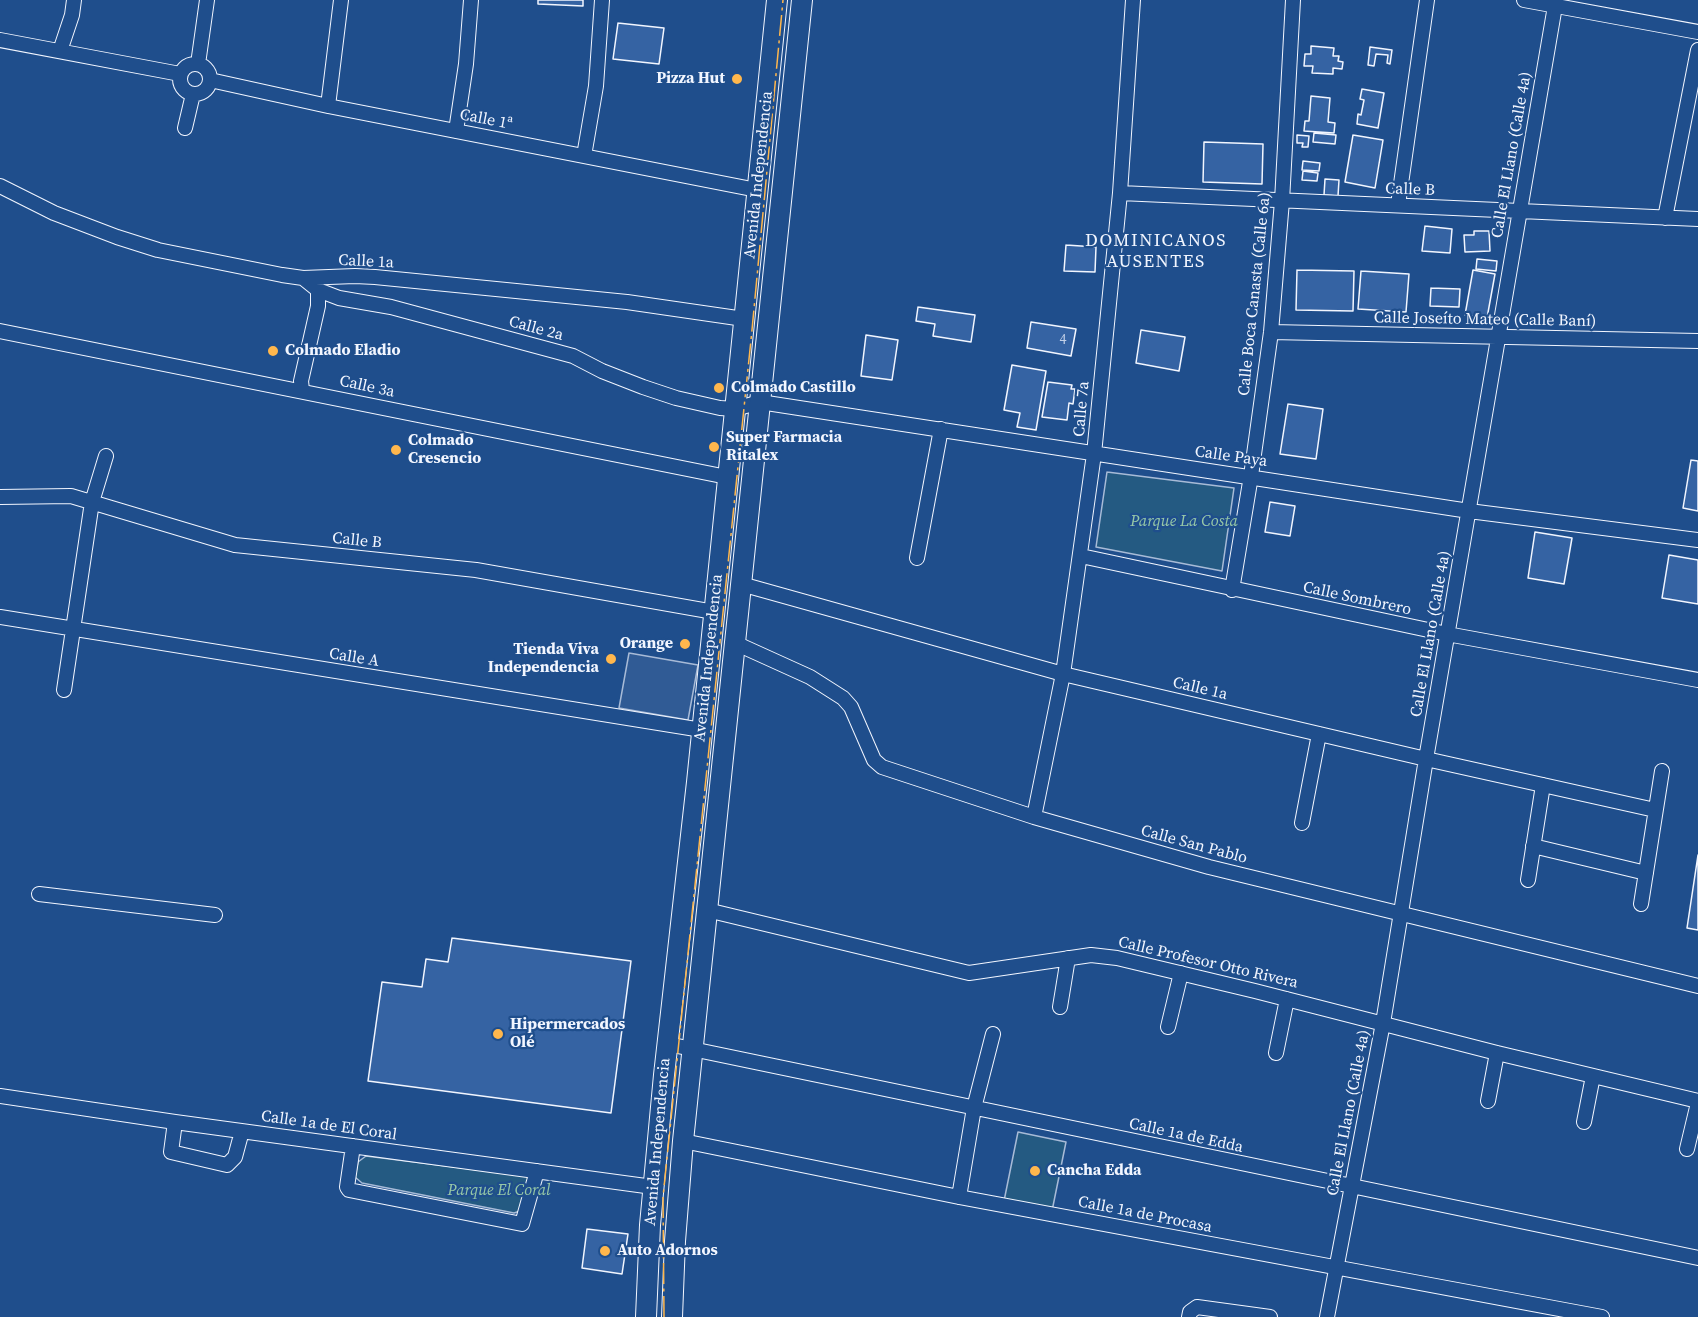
<!DOCTYPE html>
<meta charset="utf-8">
<style>
body{margin:0}
canvas{display:block;background:#1f4e8c}
</style>
<canvas width="1698" height="1317"></canvas>
<script>
const ctx = document.querySelector('canvas').getContext('2d');
ctx.lineJoin = 'round';
function fill(path, color) {
  ctx.fillStyle = color;
  ctx.fill(path, 'evenodd');
}
function shape(rows) {
  const path = new Path2D();
  for (const r of rows) {
    if (r.length === 3) {
      path.moveTo(r[0] + r[2], r[1]);
      path.arc(r[0], r[1], r[2], 0, 2 * Math.PI);
      continue;
    }
    path.moveTo(r[0], r[1]);
    for (let i = 2; i < r.length; i += 2) path.lineTo(r[i], r[i + 1]);
  }
  return path;
}
function trace(path, color, width, dash) {
  ctx.strokeStyle = color;
  ctx.lineWidth = width;
  ctx.lineCap = dash ? 'butt' : 'round';
  ctx.setLineDash(dash || []);
  ctx.stroke(path);
}
function drawText(font, color, halo, rows, align = 'center') {
  ctx.font = font + ' "Source Serif 4",serif';
  ctx.lineWidth = 4.5;
  ctx.setLineDash([]);
  ctx.textBaseline = 'middle';
  ctx.strokeStyle = halo;
  ctx.fillStyle = color;
  for (const [text, x, y, turn = 0] of rows) {
    ctx.save();
    ctx.translate(x, y);
    ctx.rotate((+turn || 0) * Math.PI / 180);
    ctx.textAlign = isNaN(turn) ? turn : align;
    if (halo) ctx.strokeText(text, 0, 0);
    ctx.fillText(text, 0, 0);
    ctx.restore();
  }
}
const green = shape([
 [1107,472,1234,488,1222,571,1096,547,1107,472],
 [1018,1132,1066,1142,1052,1211,1004,1201,1018,1132],
 [366,1156,526,1176,530,1179,520,1211,514,1213,362,1183,355,1177,358,1162,366,1156]
]);
const parking = shape([
 [629,653,698,665,688,720,619,708,629,653]
]);
const building = shape([
 [538,0,583,0,583,6,538,4,538,0],
 [618,23,664,28,659,64,613,59,618,23],
 [1311,46,1334,48,1333,56,1339,56,1338,61,1343,62,1342,69,1333,68,1333,74,1312,73,1313,66,1304,66,1305,54,1311,54,1311,46],
 [1370,47,1392,50,1390,64,1387,63,1388,55,1376,54,1374,66,1368,65,1370,47],
 [1362,89,1384,93,1378,128,1357,124,1358,114,1361,115,1364,100,1360,99,1362,89],
 [1311,96,1330,98,1328,122,1335,123,1334,133,1304,131,1305,121,1309,121,1311,96],
 [1314,133,1336,135,1335,144,1313,142,1314,133],
 [1297,135,1309,136,1308,147,1302,147,1303,143,1297,143,1297,135],
 [1353,135,1383,140,1375,188,1345,182,1353,135],
 [1204,142,1263,144,1262,184,1203,182,1204,142],
 [1303,161,1320,163,1319,171,1302,170,1303,161],
 [1303,171,1318,173,1317,181,1302,180,1303,171],
 [1325,179,1339,180,1338,196,1324,195,1325,179],
 [1425,226,1452,229,1450,253,1422,251,1425,226],
 [1474,231,1489,231,1490,251,1465,252,1464,235,1474,235,1474,231],
 [1066,245,1096,247,1095,272,1064,271,1066,245],
 [1477,259,1497,261,1496,271,1476,269,1477,259],
 [1297,270,1354,271,1353,311,1296,310,1297,270],
 [1473,270,1495,274,1487,318,1465,315,1473,270],
 [1361,271,1409,274,1406,312,1358,309,1361,271],
 [1431,288,1460,289,1459,307,1430,306,1431,288],
 [918,307,975,315,971,342,933,336,935,324,916,321,918,307],
 [1031,322,1076,329,1071,356,1027,348,1031,322],
 [1141,330,1185,337,1179,371,1136,363,1141,330],
 [866,335,898,340,892,380,861,376,866,335],
 [1012,365,1046,371,1036,430,1017,427,1020,413,1004,410,1012,365],
 [1048,382,1072,385,1071,389,1075,389,1073,404,1069,403,1067,420,1042,417,1048,382],
 [1288,404,1323,409,1316,459,1280,454,1288,404],
 [1691,460,1698,461,1698,511,1683,508,1691,460],
 [1270,502,1295,506,1290,536,1265,532,1270,502],
 [1535,532,1572,538,1564,584,1528,578,1535,532],
 [1669,555,1698,560,1698,604,1662,598,1669,555],
 [1698,855,1698,930,1687,928,1698,855],
 [452,938,631,961,611,1113,368,1081,382,982,422,987,426,959,448,962,452,938],
 [587,1229,628,1234,622,1274,582,1268,587,1229]
]);
const street = shape([
 [1524,0,1698,32],
 [0,40,180,74],
 [60,51,72,15,74,0],
 [198,64,207,0],
 [195,79,15],
 [210,80,328,106,757,190],
 [328,106,341,0],
 [185,128,193,94],
 [456,131,466,64,471,0],
 [584,156,596,86,602,0],
 [0,186,54,213,117,237,158,250,282,275,303,278,355,276,375,277,627,302,744,319],
 [1120,193,1698,219],
 [1398,205,1427,0],
 [1665,218,1698,50],
 [303,278,318,290,339,298,391,307,573,356,602,371,643,387,676,398,720,408,735,409,760,402,1469,511,1698,540],
 [0,331,727,477],
 [1271,332,1698,341],
 [302,390,301,381,318,306,318,290],
 [0,497,71,496,235,545,476,570,714,612],
 [1081,556,1447,634,1698,680],
 [917,558,941,429],
 [741,584,1063,674,1426,759,1655,810],
 [1232,590,1251,476,1271,332,1282,201,1293,0],
 [0,617,702,730],
 [735,643,810,677,843,698,851,707,874,760,882,767,1034,817,1209,867,1698,986],
 [64,690,92,502,106,456],
 [1034,817,1063,674,1094,454,1120,193,1133,0],
 [1302,823,1319,734],
 [1533,846,1646,873],
 [1528,880,1543,785],
 [39,894,215,915],
 [1641,904,1662,771],
 [707,910,969,973,1091,955,1117,958,1255,991,1497,1053,1698,1101],
 [1060,1007,1068,958],
 [1168,1027,1181,973],
 [668,1044,1698,1258],
 [1276,1053,1287,999],
 [0,1096,175,1122,653,1187],
 [1488,1101,1497,1053],
 [175,1122,171,1152,227,1165,235,1157,242,1131],
 [1584,1122,1593,1076],
 [683,1141,959,1197,1602,1317],
 [353,1146,347,1187,349,1190,522,1224,537,1171],
 [1687,1149,1698,1103],
 [959,1197,974,1108,993,1034],
 [1189,1317,1190,1312,1197,1307,1270,1317],
 [1327,1317,1383,1023,1426,759,1555,6]
]);
const secondary = shape([
 [646,1317,650,1225,664,1075,697,782,777,0],
 [672,1317,675,1241,683,1141,802,0]
]);
const power = shape([
 [664,1317,663,1197,752,330,783,0]
]);
const markers = [
 [737,79,6,"#ffb74d"],
 [273,351,6,"#ffb74d"],
 [719,388,6,"#ffb74d"],
 [714,447,6,"#ffb74d"],
 [396,450,6,"#ffb74d"],
 [685,644,6,"#ffb74d"],
 [611,659,6,"#ffb74d"],
 [498,1034,6,"#ffb74d"],
 [1035,1171,6,"#ffb74d"],
 [605,1251,6,"#ffb74d"]
];
const numberNames = [
 ["4",1063,340]
];
const poiNames = [
 ["Pizza Hut",725,79,"right"],
 ["Colmado Eladio",285,351],
 ["Colmado Castillo",731,388],
 ["Super Farmacia",726,438],
 ["Ritalex",726,456],
 ["Colmado",408,441],
 ["Cresencio",408,459],
 ["Orange",673,644,"right"],
 ["Tienda Viva",599,650,"right"],
 ["Independencia",599,668,"right"],
 ["Hipermercados",510,1025],
 ["Olé",510,1043],
 ["Cancha Edda",1047,1171],
 ["Auto Adornos",617,1251]
];
const streetNames = [
 ["Calle 1ª",486,120,11],
 ["Calle El Llano (Calle 4a)",1512,155,-80],
 ["Avenida Independencia",759,175,-84],
 ["Calle B",1410,190,2],
 ["Calle 1a",366,262,3],
 ["Calle Boca Canasta (Calle 6a)",1255,294,-84],
 ["Calle Joseíto Mateo (Calle Baní)",1485,320,1],
 ["Calle 2a",536,329,15],
 ["Calle 3a",367,387,12],
 ["Calle 7a",1082,409,-85],
 ["Calle Paya",1231,457,8],
 ["Calle B",357,541,6],
 ["Calle Sombrero",1357,599,12],
 ["Calle El Llano (Calle 4a)",1431,634,-80],
 ["Calle A",354,658,9],
 ["Avenida Independencia",709,658,-84],
 ["Calle 1a",1200,689,13],
 ["Calle San Pablo",1194,845,15],
 ["Calle Profesor Otto Rivera",1208,963,13],
 ["Calle El Llano (Calle 4a)",1349,1113,-79],
 ["Calle 1a de El Coral",329,1126,8],
 ["Calle 1a de Edda",1186,1136,12],
 ["Avenida Independencia",658,1142,-85],
 ["Calle 1a de Procasa",1145,1215,11]
];
const parkNames = [
 ["Parque La Costa",1184,522],
 ["Parque El Coral",499,1191]
];
const neighbourhoodNames = [
 ["DOMINICANOS",1156,241],
 ["AUSENTES",1156,262]
];
fill(green, '#245a82');
trace(green, '#a8bbd7', 1.5);
fill(parking, '#305b95');
trace(parking, '#a8bbd7', 1.5);
fill(building, '#3563a3');
trace(building, '#f2f6ff', 1.5);
trace(street, '#f2f6ff', 16);
trace(secondary, '#f2f6ff', 22);
trace(street, '#1f4e8c', 14);
trace(secondary, '#1f4e8c', 20);
trace(power, '#ffb74d', 1.5, [21, 4.5, 3, 4.5]);
for (const [x, y, r, color] of markers) {
  const dot = new Path2D();
  dot.arc(x, y, r, 0, 2 * Math.PI);
  ctx.fillStyle = color;
  ctx.fill(dot);
  trace(dot, '#1f4e8c', 2);
}
drawText('14px', '#c3d1e8', null, numberNames);
drawText('bold 16px', '#f2f6ff', '#1f4e8c', poiNames, 'left');
drawText('16px', '#f2f6ff', '#1f4e8c', streetNames);
drawText('italic 16px', '#97c8a6', '#1f4e8c', parkNames);
ctx.letterSpacing = '1.5px';
drawText('18px', '#f2f6ff', '#1f4e8c', neighbourhoodNames);
ctx.letterSpacing = '0px';
</script>
